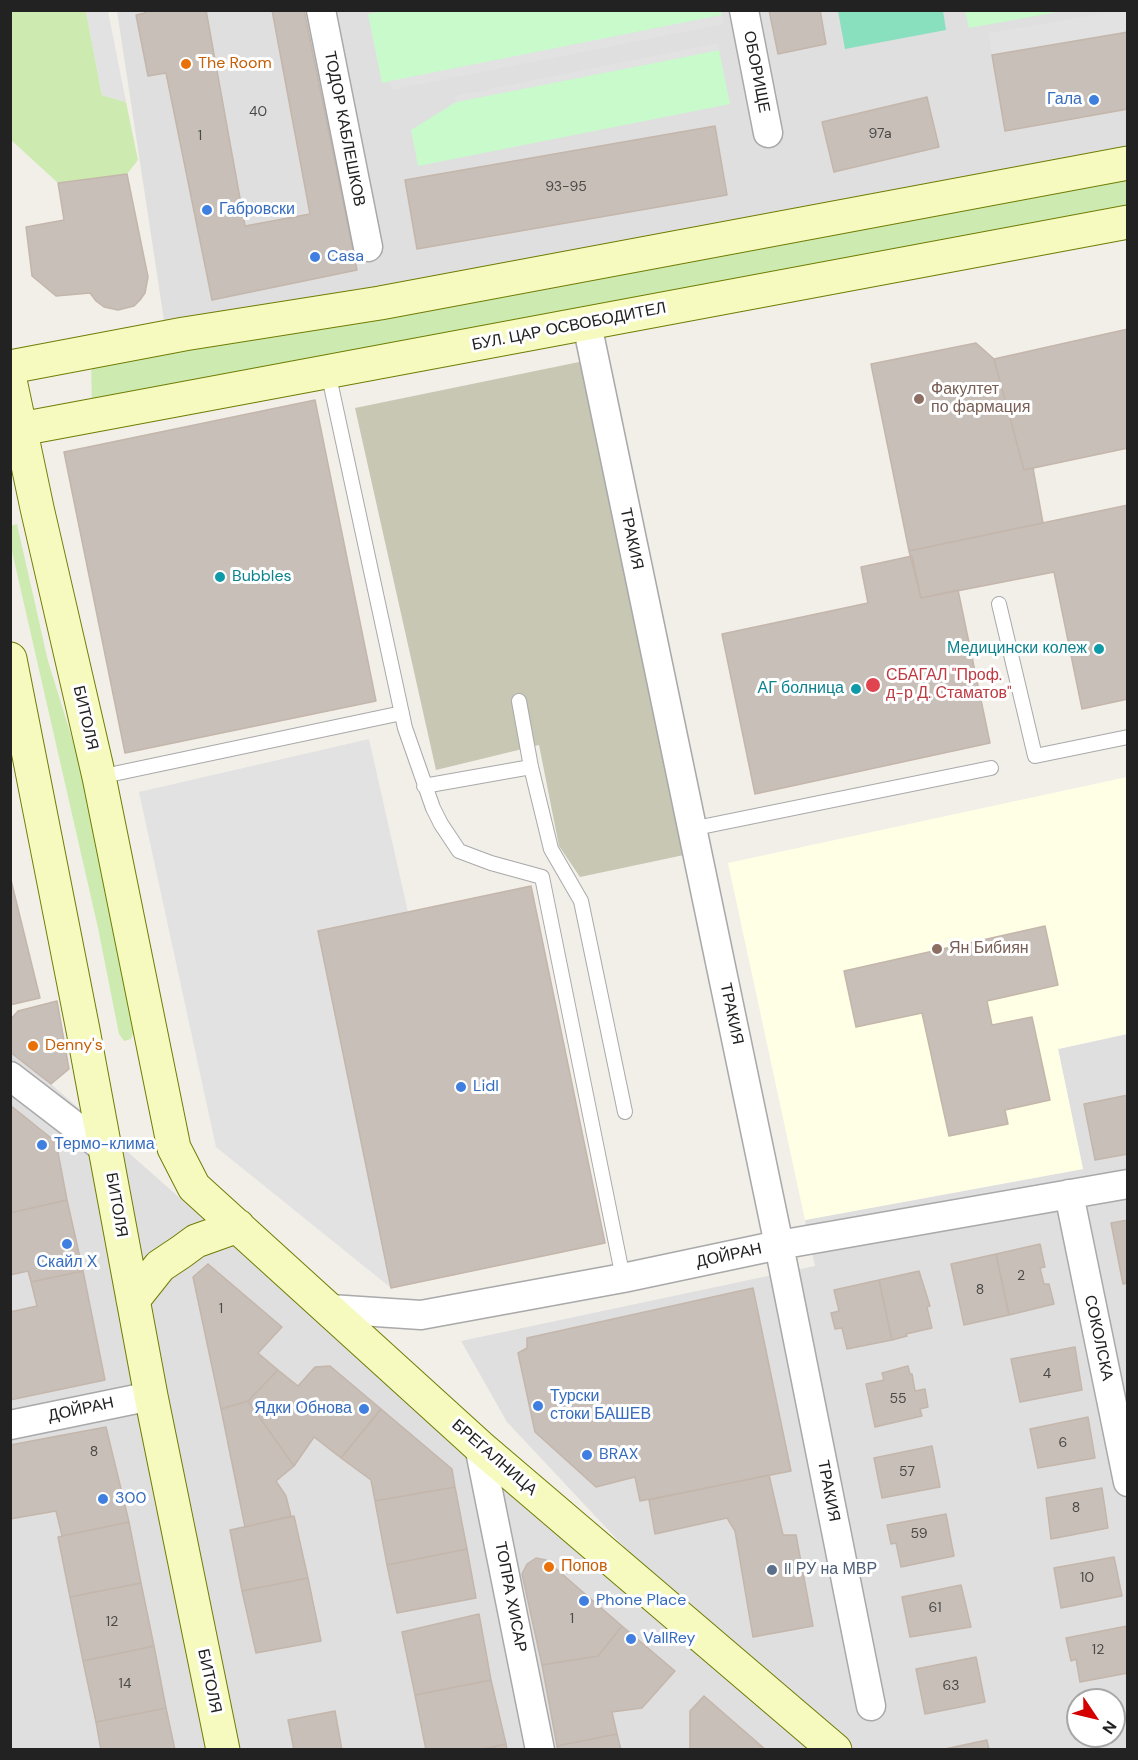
<!DOCTYPE html>
<meta charset="utf-8">
<style>
body{margin:0}
#map{position:relative;width:1138px;height:1760px;overflow:hidden;background:#f2efe9;font-family:"DM Sans",sans-serif}
canvas{display:block}
.frame{position:absolute;inset:0;border:12px solid #222;pointer-events:none}
.north{position:absolute;left:1066px;top:1688px;width:60px;height:60px;box-sizing:border-box;background:#fff;border:2px solid #a7a7a7;border-radius:50%;rotate:125deg;font-size:16px;font-weight:700;line-height:24px;text-align:center;color:#222}
.north::after{content:'';display:block;margin:auto;width:21px;height:27px;background:#d40000;clip-path:polygon(50% 0,100% 100%,50% 72%,0 100%)}
</style>
<div id="map">
<canvas width="1138" height="1760"></canvas>
<div class="frame"></div>
<div class="north">N</div>
</div>
<script>
const ctx = document.querySelector('canvas').getContext('2d');
ctx.lineJoin = 'round';
function fill(path, color) {
  ctx.fillStyle = color;
  ctx.fill(path, 'evenodd');
}
function shape(rows) {
  const path = new Path2D();
  for (const r of rows) {
    path.moveTo(r[0], r[1]);
    for (let i = 2; i < r.length; i += 2) path.lineTo(r[i], r[i + 1]);
  }
  return path;
}
function trace(path, color, width, dash) {
  ctx.strokeStyle = color;
  ctx.lineWidth = width;
  ctx.lineCap = dash ? 'butt' : 'round';
  ctx.setLineDash(dash || []);
  ctx.stroke(path);
}
function drawText(font, color, halo, rows, align = 'center') {
  ctx.font = font + ' "DM Sans",sans-serif';
  ctx.lineWidth = 6;
  ctx.setLineDash([]);
  ctx.textBaseline = 'middle';
  ctx.strokeStyle = halo;
  ctx.fillStyle = color;
  for (const [text, x, y, turn = 0] of rows) {
    ctx.save();
    ctx.translate(x, y);
    ctx.rotate((+turn || 0) * Math.PI / 180);
    ctx.textAlign = isNaN(turn) ? turn : align;
    if (halo) ctx.strokeText(text, 0, 0);
    ctx.fillText(text, 0, 0);
    ctx.restore();
  }
}
const residential = shape([
 [117,11,1127,11,1127,157,165,327],
 [1127,1034,1127,1749,838,1749,657,1582,507,1422,461,1341,815,1266,805,1220,1083,1169,1058,1049],
 [1078,1700,1114,1700,1114,1736,1078,1736],
 [10,1052,51,1084,320,1322,813,1749,11,1749]
]);
const education = shape([
 [1127,777,1127,1034,1058,1049,1083,1169,805,1220,728,863]
]);
const construction = shape([
 [584,361,684,855,580,877,559,846,539,745,436,770,355,408]
]);
const grass = shape([
 [11,11,86,11,102,95,126,102,138,160,127,174,58,183,11,140],
 [1127,163,1127,222,92,416,91,353],
 [17,524,48,661,88,790,134,1031,131,1039,124,1041,119,1034,98,928,11,547,10,526]
]);
const park = shape([
 [383,11,721,10,722,15,382,83,368,14],
 [965,11,965,10,1063,11,969,28],
 [719,50,730,104,418,166,411,130,456,102]
]);
const pitch = shape([
 [838,11,943,11,946,30,845,49]
]);
const parking = shape([
 [86,11,108,11,126,102,102,95],
 [1117,11,1127,11,1127,32,992,55,988,33],
 [722,15,724,24,391,90,390,81],
 [718,43,719,50,456,102,455,96],
 [369,739,408,912,318,931,391,1288,216,1147,139,792]
]);
const building = shape([
 [144,10,304,10,357,270,212,300,166,73,148,76,136,15,145,13,144,10],
 [206,10,272,10,310,214,245,226,206,10],
 [769,10,820,10,826,44,778,54,769,10],
 [1128,32,1128,109,1005,131,992,55,1128,32],
 [927,97,939,147,834,172,822,122,927,97],
 [715,126,727,195,417,249,405,180,715,126],
 [127,174,148,277,145,293,140,300,134,306,118,310,104,307,96,301,90,293,56,296,32,276,26,227,64,220,58,183,127,174],
 [1128,329,1128,448,1024,470,994,359,1128,329],
 [976,343,994,359,1024,470,1033,468,1043,523,909,551,871,364,976,343],
 [315,400,376,701,125,753,64,452,315,400],
 [1128,505,1128,699,1082,709,1054,572,921,598,909,551,1128,505],
 [912,556,921,598,958,590,990,743,755,794,722,634,868,603,861,567,912,556],
 [10,876,40,998,10,1005,10,876],
 [531,886,605,1243,391,1288,318,931,531,886],
 [1045,926,1058,985,987,1001,992,1025,1032,1017,1050,1100,1005,1110,1008,1124,949,1136,922,1013,856,1027,844,971,1045,926],
 [57,1001,69,1069,51,1084,10,1052,10,1020,18,1011,57,1001],
 [1128,1095,1128,1154,1095,1160,1084,1104,1128,1095],
 [10,1105,56,1142,67,1200,10,1213,10,1105],
 [67,1200,83,1271,31,1282,28,1271,10,1275,10,1213,67,1200],
 [1128,1220,1128,1283,1123,1284,1111,1223,1128,1220],
 [1040,1244,1045,1267,1040,1268,1044,1284,1049,1284,1054,1304,1009,1315,996,1254,1040,1244],
 [996,1254,1009,1315,964,1325,951,1264,996,1254],
 [208,1264,282,1327,258,1353,278,1370,248,1401,221,1409,193,1277,208,1264],
 [83,1271,105,1380,10,1400,10,1312,37,1306,31,1282,83,1271],
 [919,1271,930,1306,927,1307,932,1328,906,1334,907,1336,892,1340,879,1280,919,1271],
 [879,1280,892,1340,847,1349,842,1328,835,1329,831,1313,839,1311,834,1290,879,1280],
 [753,1288,791,1471,640,1501,635,1477,596,1487,535,1432,518,1353,527,1348,527,1338,753,1288],
 [1075,1347,1082,1390,1020,1402,1011,1359,1075,1347],
 [330,1366,381,1409,341,1458,314,1437,294,1466,248,1401,278,1370,298,1386,315,1367,330,1366],
 [908,1366,910,1374,912,1374,915,1391,925,1389,928,1407,920,1409,922,1416,875,1427,866,1384,884,1380,882,1373,908,1366],
 [248,1401,294,1466,276,1481,286,1496,291,1516,245,1527,221,1409,248,1401],
 [381,1409,452,1469,455,1487,375,1501,371,1480,341,1458,381,1409],
 [1088,1417,1095,1458,1038,1468,1030,1429,1088,1417],
 [106,1427,129,1522,62,1536,56,1511,10,1519,10,1445,106,1427],
 [932,1446,940,1487,882,1498,874,1458,932,1446],
 [769,1475,783,1535,796,1535,813,1626,753,1637,735,1531,727,1518,655,1534,649,1500,769,1475],
 [455,1487,467,1549,387,1565,375,1501,455,1487],
 [1102,1488,1108,1528,1051,1539,1046,1498,1102,1488],
 [946,1514,954,1556,901,1567,896,1543,891,1544,887,1525,946,1514],
 [294,1516,308,1578,242,1591,230,1530,294,1516],
 [129,1522,141,1583,70,1597,58,1537,129,1522],
 [467,1549,476,1598,397,1613,387,1565,467,1549],
 [1114,1557,1122,1596,1061,1608,1054,1568,1114,1557],
 [536,1558,546,1560,622,1626,598,1656,542,1665,522,1574,527,1564,536,1558],
 [308,1578,321,1641,256,1653,242,1591,308,1578],
 [141,1583,154,1646,83,1661,70,1597,141,1583],
 [961,1585,971,1627,910,1637,902,1597,961,1585],
 [479,1614,491,1680,415,1695,402,1632,479,1614],
 [622,1626,675,1671,642,1708,612,1712,617,1734,557,1746,542,1665,598,1656,622,1626],
 [1127,1626,1128,1673,1080,1682,1076,1659,1071,1661,1066,1638,1127,1626],
 [154,1646,166,1708,96,1722,83,1661,154,1646],
 [976,1657,985,1702,925,1714,916,1669,976,1657],
 [491,1680,506,1744,479,1750,426,1750,415,1695,491,1680],
 [704,1696,766,1750,690,1750,690,1711,704,1696],
 [166,1708,175,1750,101,1750,96,1722,166,1708],
 [335,1711,342,1750,294,1750,288,1720,335,1711],
 [617,1734,621,1750,558,1750,557,1746,617,1734],
 [987,1740,989,1750,940,1750,987,1740],
 [506,1744,507,1750,479,1750,506,1744]
]);
const lane = shape([
 [328,372,405,728,433,808,441,824,459,851,491,863,542,877,623,1278],
 [999,604,1035,756,1128,737],
 [519,701,531,767,551,849,581,901,625,1112],
 [99,777,402,713],
 [424,786,531,767],
 [691,829,991,768]
]);
const street = shape([
 [321,10,368,247],
 [744,10,768,133],
 [587,324,779,1245,871,1706],
 [10,1076,105,1149],
 [1069,1194,1128,1482],
 [330,1309,421,1315,623,1278,779,1245,1128,1184],
 [10,1425,151,1396],
 [479,1446,540,1750]
]);
const secondary = shape([
 [10,367,184,334,380,303,1128,163],
 [10,380,37,508,99,777,174,1148,194,1187,479,1446,835,1750],
 [10,431,1128,222],
 [10,659,83,1030,151,1396,223,1750],
 [133,1300,160,1266,181,1252,196,1241,238,1226]
]);
const markers = [
 [186,64,6,"#e8710a"],
 [1094,100,6,"#3f7fe0"],
 [207,210,6,"#3f7fe0"],
 [315,257,6,"#3f7fe0"],
 [919,399,6,"#8d6e63"],
 [220,577,6,"#0f9aa8"],
 [1099,649,6,"#0f9aa8"],
 [873,685,8,"#e0444e"],
 [856,689,6,"#0f9aa8"],
 [937,949,6,"#8d6e63"],
 [33,1046,6,"#e8710a"],
 [461,1087,6,"#3f7fe0"],
 [42,1145,6,"#3f7fe0"],
 [67,1244,6,"#3f7fe0"],
 [538,1406,6,"#3f7fe0"],
 [364,1409,6,"#3f7fe0"],
 [587,1455,6,"#3f7fe0"],
 [103,1499,6,"#3f7fe0"],
 [549,1567,6,"#e8710a"],
 [772,1570,6,"#5c6f8a"],
 [584,1601,6,"#3f7fe0"],
 [631,1639,6,"#3f7fe0"]
];
const numberNames = [
 ["40",258,112],
 ["97a",880,134],
 ["1",200,136],
 ["93-95",566,187],
 ["2",1021,1276],
 ["8",980,1290],
 ["1",221,1309],
 ["4",1047,1374],
 ["55",898,1399],
 ["6",1063,1443],
 ["8",94,1452],
 ["57",907,1472],
 ["8",1076,1508],
 ["59",919,1534],
 ["10",1087,1578],
 ["61",935,1608],
 ["1",572,1619],
 ["12",112,1622],
 ["12",1098,1650],
 ["14",125,1684],
 ["63",951,1686]
];
const foodNames = [
 ["The Room",198,64],
 ["Denny's",45,1046],
 ["Попов",561,1567]
];
const streetNames = [
 ["ОБОРИЩЕ",756,72,79],
 ["ТОДОР КАБЛЕШКОВ",344,129,79],
 ["БУЛ. ЦАР ОСВОБОДИТЕЛ",569,327,-11],
 ["ТРАКИЯ",631,539,78],
 ["БИТОЛЯ",85,718,77],
 ["ТРАКИЯ",731,1014,78],
 ["БИТОЛЯ",116,1205,80],
 ["ДОЙРАН",729,1256,-12],
 ["СОКОЛСКА",1098,1338,78],
 ["ДОЙРАН",81,1410,-12],
 ["БРЕГАЛНИЦА",494,1458,41],
 ["ТРАКИЯ",828,1491,79],
 ["ТОПРА ХИСАР",510,1597,79],
 ["БИТОЛЯ",209,1681,78]
];
const shopNames = [
 ["Гала",1082,100,"right"],
 ["Габровски",219,210],
 ["Casa",327,257],
 ["Lidl",473,1087],
 ["Термо-клима",54,1145],
 ["Скайл Х",67,1263,"center"],
 ["Турски",550,1397],
 ["стоки БАШЕВ",550,1415],
 ["Ядки Обнова",352,1409,"right"],
 ["BRAX",599,1455],
 ["300",115,1499],
 ["Phone Place",596,1601],
 ["VallRey",643,1639]
];
const educationNames = [
 ["Факултет",931,390],
 ["по фармация",931,408],
 ["Ян Бибиян",949,949]
];
const cultureNames = [
 ["Bubbles",232,577,"left"],
 ["Медицински колеж",1087,649],
 ["АГ болница",844,689]
];
const healthNames = [
 ["СБАГАЛ \"Проф.",886,676],
 ["д-р Д. Стаматов\"",886,694]
];
const serviceNames = [
 ["II РУ на МВР",784,1570]
];
fill(residential, '#e0dfdf');
fill(education, '#ffffe5');
fill(construction, '#c7c7b4');
fill(grass, '#cdebb0');
fill(park, '#c8facc');
fill(pitch, '#88e0be');
fill(parking, '#e2e2e2');
fill(building, '#c7bfb8');
trace(building, '#c4b6ab', 1.5);
trace(lane, '#a9a9a9', 16);
trace(street, '#a9a9a9', 31);
trace(secondary, '#707d05', 35);
trace(lane, '#fff', 14);
trace(street, '#fff', 28);
trace(secondary, '#f7fabf', 33);
for (const [x, y, r, color] of markers) {
  const dot = new Path2D();
  dot.arc(x, y, r, 0, 2 * Math.PI);
  ctx.fillStyle = color;
  ctx.fill(dot);
  trace(dot, '#fff', 2);
}
drawText('14px', '#4b4948', null, numberNames);
drawText('16px', '#c56008', '#fff', foodNames, 'left');
drawText('16px', '#222', '#fff', streetNames);
drawText('16px', '#366cbe', '#fff', shopNames, 'left');
drawText('16px', '#785e54', '#fff', educationNames, 'left');
drawText('16px', '#0d838f', '#fff', cultureNames, 'right');
drawText('16px', '#be3a42', '#fff', healthNames, 'left');
drawText('16px', '#4e5e75', '#fff', serviceNames, 'left');
</script>
